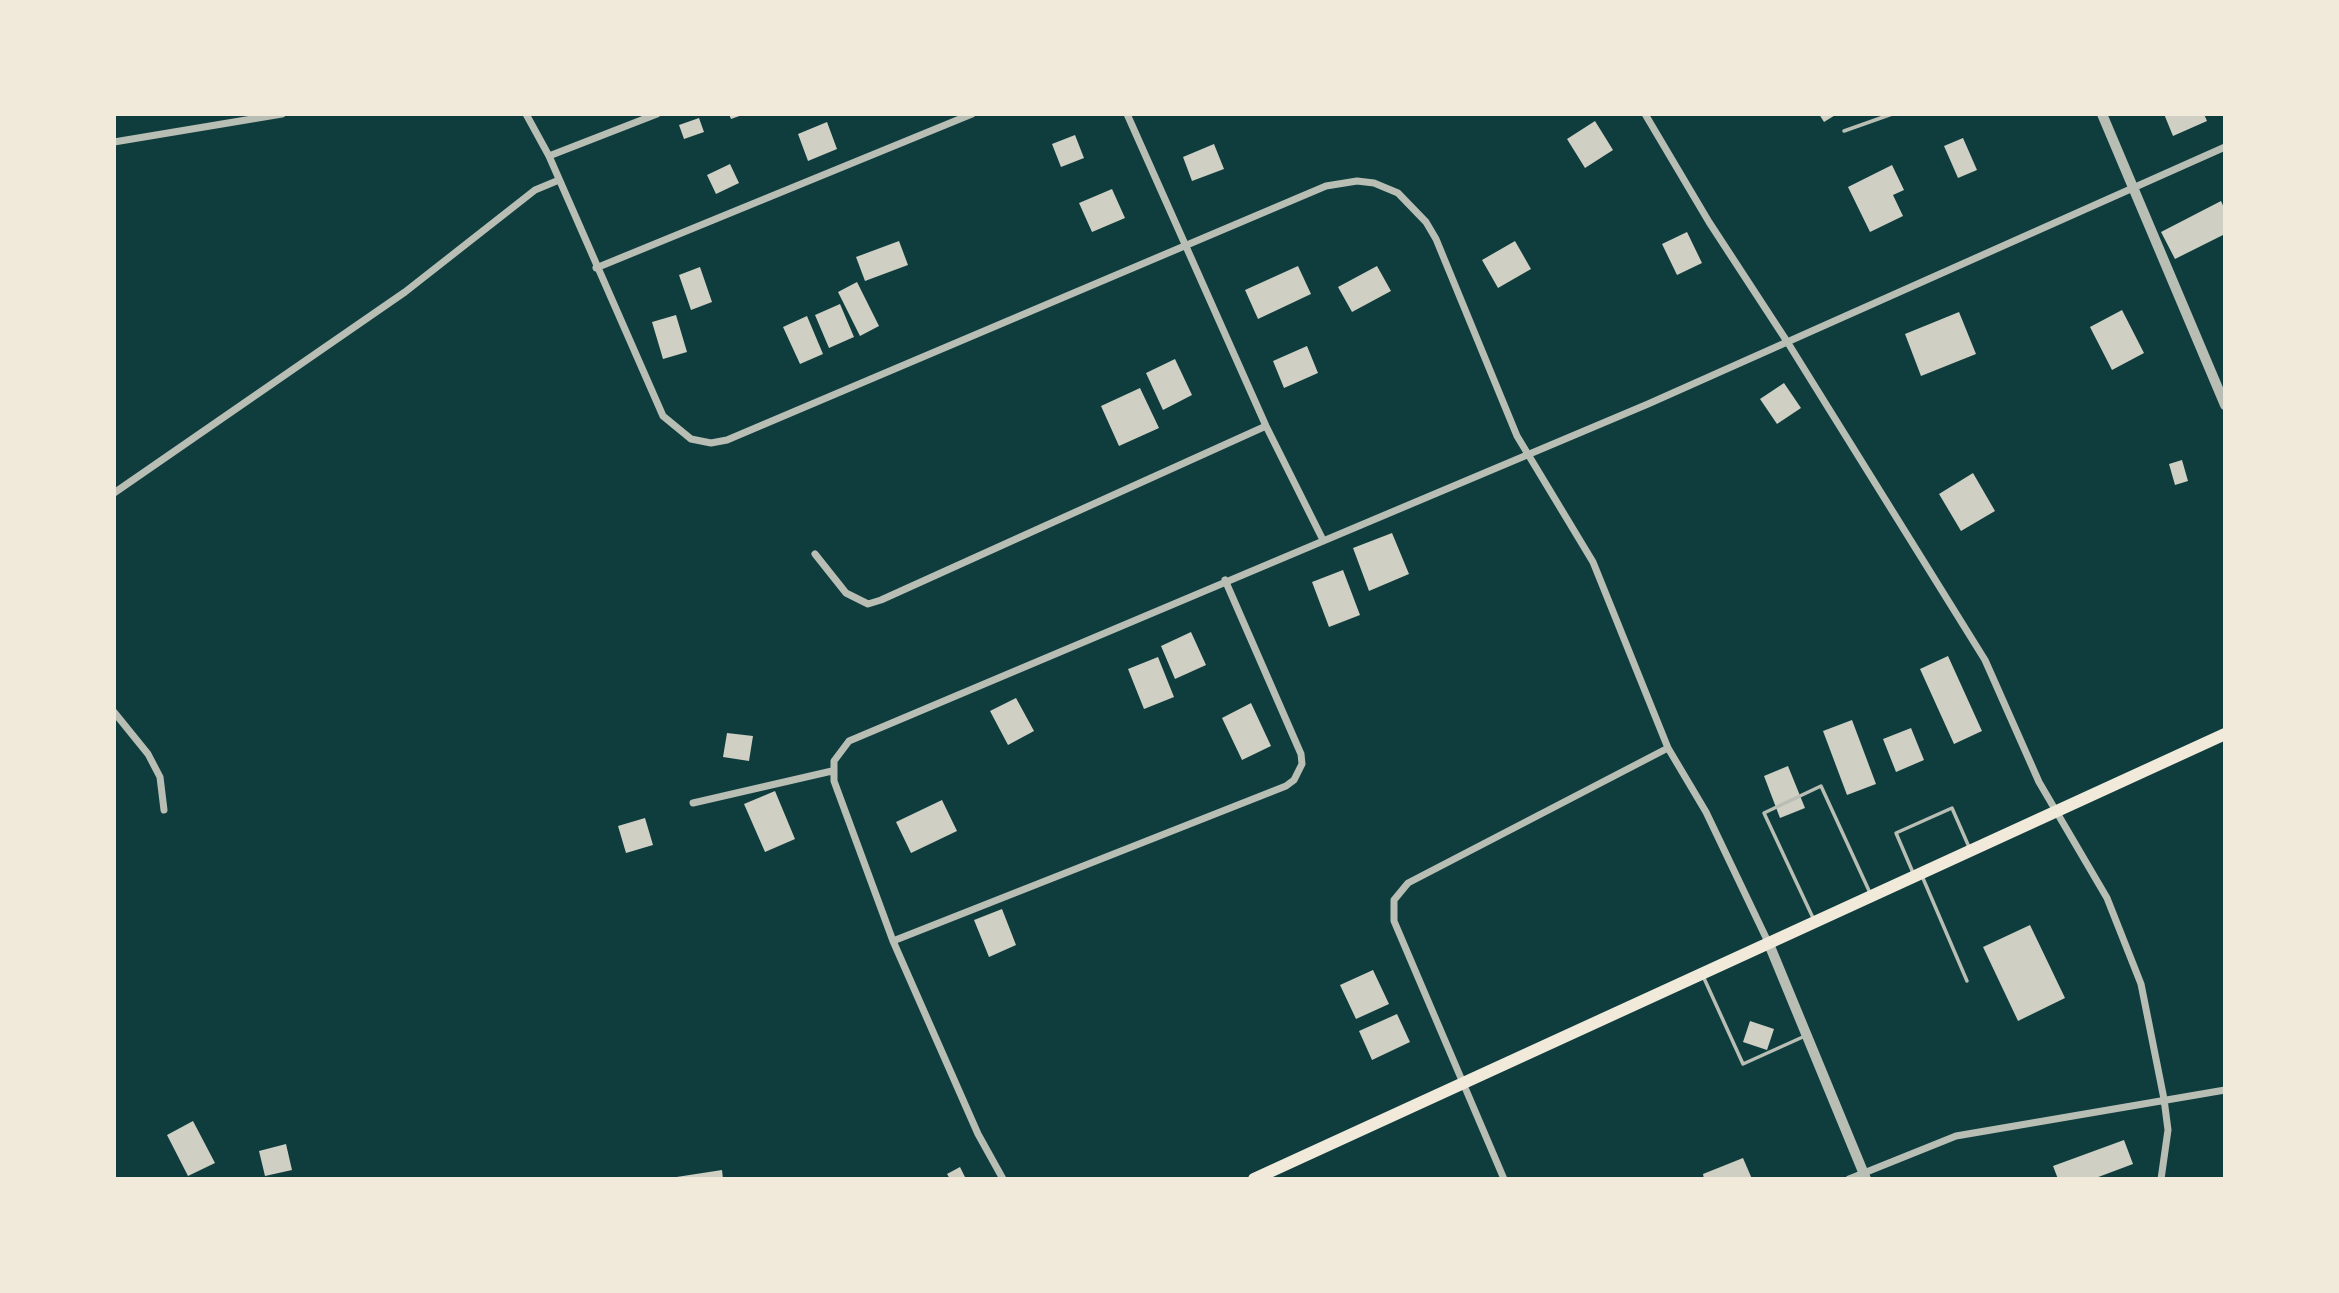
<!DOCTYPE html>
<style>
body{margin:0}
#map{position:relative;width:2339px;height:1293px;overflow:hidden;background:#0f3d3e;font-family:"Varela Round",sans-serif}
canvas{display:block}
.frame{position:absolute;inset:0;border:116px solid #f1e9da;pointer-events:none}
</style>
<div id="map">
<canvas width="2339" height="1293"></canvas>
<div class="frame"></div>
</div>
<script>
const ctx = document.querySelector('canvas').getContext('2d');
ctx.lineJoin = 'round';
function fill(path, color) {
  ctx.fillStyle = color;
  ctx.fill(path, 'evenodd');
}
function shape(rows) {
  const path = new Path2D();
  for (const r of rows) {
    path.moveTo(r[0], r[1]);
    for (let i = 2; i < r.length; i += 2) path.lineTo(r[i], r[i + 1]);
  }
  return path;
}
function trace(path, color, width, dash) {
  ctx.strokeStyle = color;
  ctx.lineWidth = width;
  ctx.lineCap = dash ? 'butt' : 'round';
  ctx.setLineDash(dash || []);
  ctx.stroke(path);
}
const building = shape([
 [729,114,745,114,731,119],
 [1819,114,1837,114,1824,122],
 [2164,114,2204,114,2207,121,2173,136],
 [699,118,704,132,684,139,679,125],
 [1595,121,1613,150,1585,168,1567,139],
 [827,122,837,149,808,161,798,134],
 [1075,135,1084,158,1061,167,1052,144],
 [1963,138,1977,170,1958,178,1944,146],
 [1214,144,1224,169,1192,181,1183,157],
 [730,164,739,183,716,194,707,175],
 [1892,165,1904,190,1893,195,1903,216,1870,232,1848,187],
 [1112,189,1125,218,1092,232,1079,203],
 [2221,201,2225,210,2225,234,2175,259,2161,232],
 [1687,232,1702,263,1677,275,1662,244],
 [899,241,908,265,865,281,856,257],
 [1515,241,1531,269,1498,288,1482,260],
 [1298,266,1311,294,1258,319,1245,290],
 [1377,266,1391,291,1352,312,1338,287],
 [700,267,712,302,691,310,679,275],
 [857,282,879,326,860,336,838,292],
 [840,304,854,337,829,348,815,315],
 [2122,310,2144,353,2112,370,2090,327],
 [1959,312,1976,354,1921,376,1905,334],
 [676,315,687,352,663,359,652,322],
 [807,316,823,354,800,364,783,327],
 [1307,346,1318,373,1284,388,1273,361],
 [1175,359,1192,395,1163,410,1146,373],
 [1784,383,1801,408,1777,424,1760,399],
 [1140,388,1159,428,1119,446,1101,406],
 [2182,460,2188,481,2175,485,2169,464],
 [1973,473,1995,511,1961,531,1939,494],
 [1392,533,1409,574,1369,591,1353,548],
 [1343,570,1360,615,1329,627,1312,582],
 [1191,632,1206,665,1175,679,1161,646],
 [1948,656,1982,731,1954,744,1920,669],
 [1158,657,1174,697,1144,709,1128,669],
 [1016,698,1034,731,1008,745,990,711],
 [1251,703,1271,746,1242,760,1222,718],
 [1852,720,1876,784,1847,795,1823,731],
 [1911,728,1924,760,1896,772,1883,739],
 [727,733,753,736,749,761,723,757],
 [1788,766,1805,808,1780,818,1764,776],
 [775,791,795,839,765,852,744,804],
 [942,800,957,831,911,853,896,822],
 [645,818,653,845,626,853,618,826],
 [1002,909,1016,945,989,957,974,920],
 [2030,925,2065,998,2018,1021,1983,947],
 [1373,970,1389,1004,1356,1019,1340,985],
 [1397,1014,1410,1042,1372,1060,1359,1031],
 [1750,1021,1774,1029,1767,1050,1743,1042],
 [193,1121,215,1163,188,1176,167,1135],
 [2124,1140,2133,1164,2093,1179,2058,1179,2053,1166],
 [286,1144,292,1170,265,1176,259,1151],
 [1743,1158,1752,1179,1704,1179,1703,1174],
 [960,1167,966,1179,950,1179,947,1174],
 [722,1170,723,1179,670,1179,670,1178]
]);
const service = shape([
 [1844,131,1892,114],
 [1914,875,1896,833,1952,808,1969,847],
 [1922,876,1967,981],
 [1814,920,1764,813,1821,786,1871,895],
 [1703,976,1743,1064,1805,1036]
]);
const minor = shape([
 [526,114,549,156,663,416,691,439,711,443,727,440,1326,186,1357,181,1374,183,1398,193,1426,222,1436,239,1517,436,1593,562,1668,748,1706,812,1769,944],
 [1127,114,1266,426,1323,540],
 [1645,114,1709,222,1788,343,1985,660,2039,782,2107,898,2141,984,2164,1099,2168,1130,2161,1179],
 [114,142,282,114],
 [549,156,657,114],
 [596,268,972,114],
 [114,493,405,292,535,190,559,180],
 [815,554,846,593,868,604,881,600,1266,426],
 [114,712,148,754,160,777,164,810],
 [693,803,832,771],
 [893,941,1286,786,1294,780,1302,764,1301,754,1225,580],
 [1003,1179,978,1134,893,941,834,781,834,761,849,741,1648,404,2225,147],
 [1504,1179,1394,921,1394,900,1408,883,1668,748],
 [1849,1179,1956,1136,2225,1090]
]);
const tertiary = shape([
 [2102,114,2225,405],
 [1769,944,1866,1179]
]);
const primary = shape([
 [1254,1179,2225,734]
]);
fill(building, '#cfcfc3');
trace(service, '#b8beb3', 3.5);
trace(minor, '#b8beb3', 7);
trace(tertiary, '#b8beb3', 10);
trace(primary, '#f1e9da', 12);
</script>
